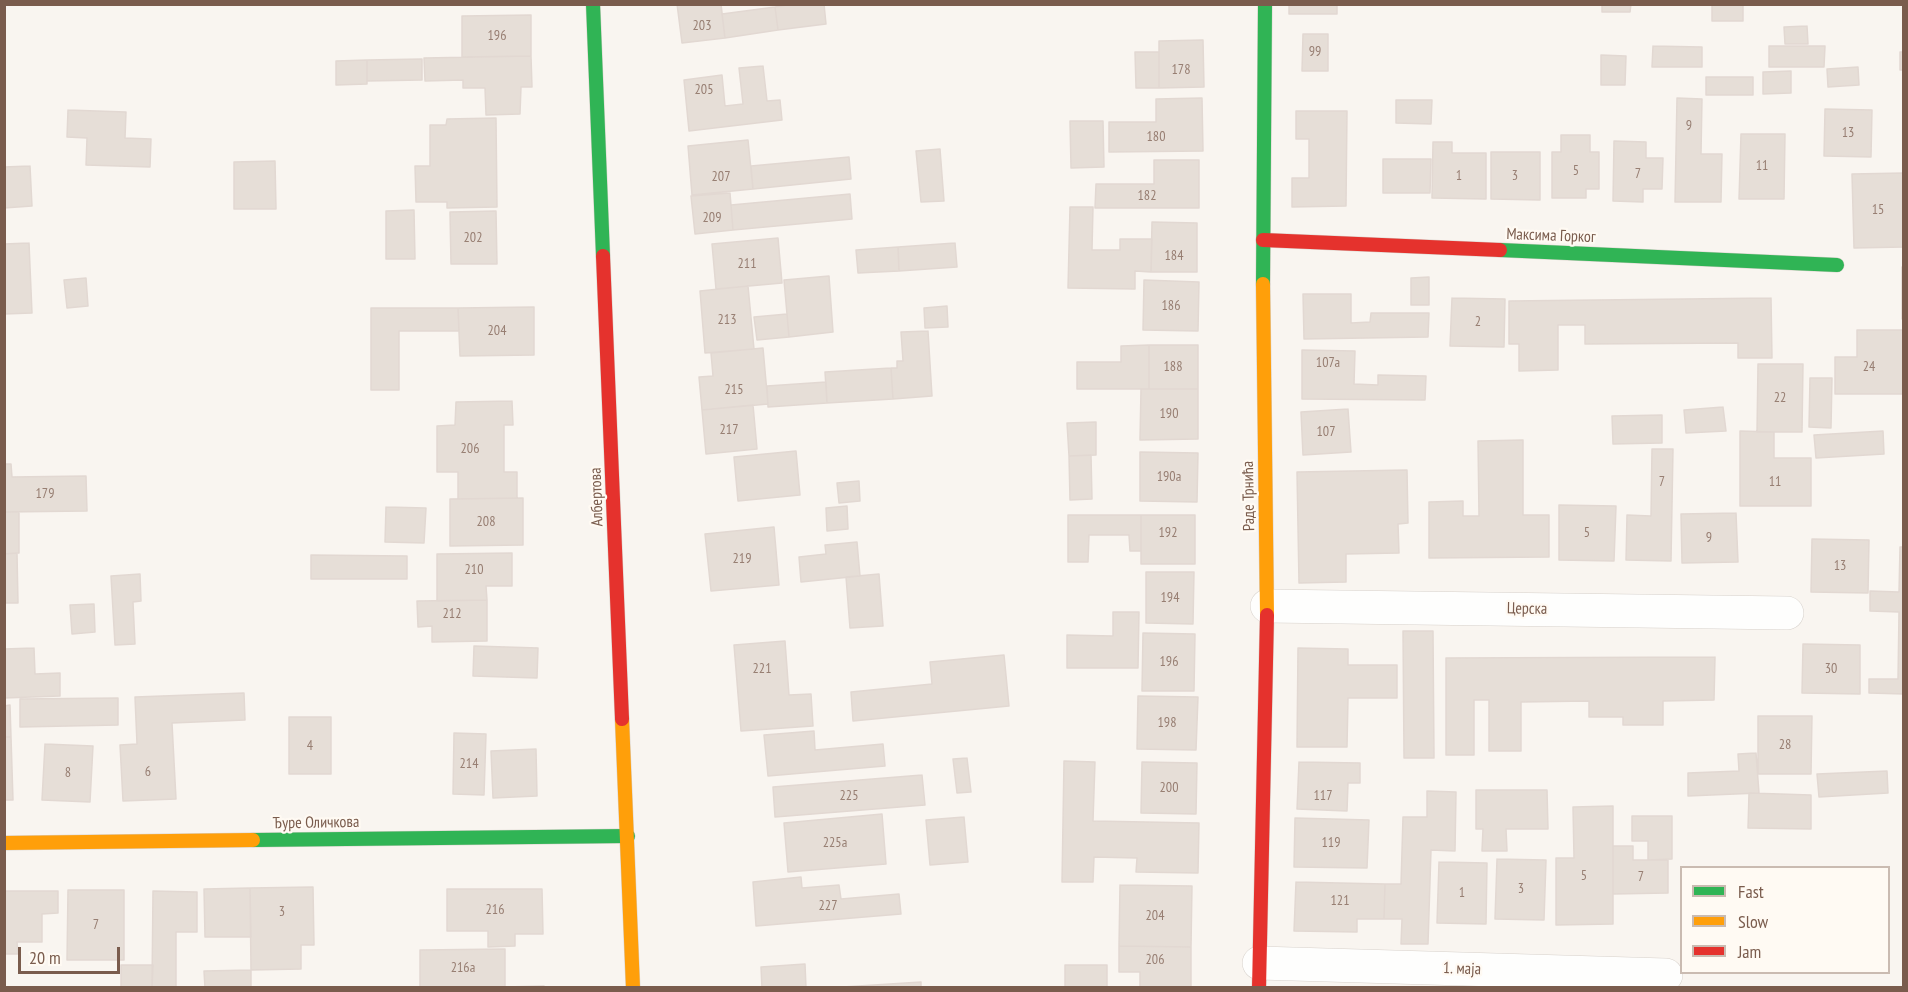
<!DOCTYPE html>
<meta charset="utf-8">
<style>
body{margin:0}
#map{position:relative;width:1908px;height:992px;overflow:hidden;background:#f9f5f0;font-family:"PT Sans Narrow",sans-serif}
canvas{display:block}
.frame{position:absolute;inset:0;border:6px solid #7a5c4d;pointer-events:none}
.legend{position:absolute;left:1680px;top:866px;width:210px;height:108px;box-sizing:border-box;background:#fffaf3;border:2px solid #cabbb1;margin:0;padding:8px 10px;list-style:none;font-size:18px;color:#7a5c4d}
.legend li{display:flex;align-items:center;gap:12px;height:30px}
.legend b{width:30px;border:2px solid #cabbb1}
.scale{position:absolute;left:18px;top:947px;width:102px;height:27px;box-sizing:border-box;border:3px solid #7a5c4d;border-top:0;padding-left:8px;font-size:18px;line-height:21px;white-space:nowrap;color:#7a5c4d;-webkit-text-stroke:4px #fffaf3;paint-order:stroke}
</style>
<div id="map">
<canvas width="1908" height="992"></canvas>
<div class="frame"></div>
<ul class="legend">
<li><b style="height:8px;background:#30b455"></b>Fast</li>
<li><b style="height:8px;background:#ff9f0a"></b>Slow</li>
<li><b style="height:8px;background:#e5322d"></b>Jam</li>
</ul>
<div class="scale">20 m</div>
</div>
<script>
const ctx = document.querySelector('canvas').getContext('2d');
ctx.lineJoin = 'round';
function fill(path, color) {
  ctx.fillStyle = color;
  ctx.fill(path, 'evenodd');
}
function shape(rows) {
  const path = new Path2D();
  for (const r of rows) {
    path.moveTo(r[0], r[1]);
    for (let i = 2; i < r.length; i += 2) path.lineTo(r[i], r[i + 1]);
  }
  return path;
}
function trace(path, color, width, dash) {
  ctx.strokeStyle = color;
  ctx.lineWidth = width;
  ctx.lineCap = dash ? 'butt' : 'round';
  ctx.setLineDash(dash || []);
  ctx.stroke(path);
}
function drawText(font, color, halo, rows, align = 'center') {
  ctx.font = font + ' "PT Sans Narrow",sans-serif';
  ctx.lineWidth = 4.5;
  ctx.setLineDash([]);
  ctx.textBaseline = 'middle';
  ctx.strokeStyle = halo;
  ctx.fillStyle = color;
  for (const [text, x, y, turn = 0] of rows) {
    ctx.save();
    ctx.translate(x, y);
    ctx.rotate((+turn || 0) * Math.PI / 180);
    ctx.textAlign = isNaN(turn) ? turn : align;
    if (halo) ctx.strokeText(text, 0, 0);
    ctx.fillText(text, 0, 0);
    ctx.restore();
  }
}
const building = shape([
 [677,4,721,4,725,38,682,43,677,4],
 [793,4,824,4,826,24,778,30,775,7,793,4],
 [1289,4,1337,4,1337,14,1289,14,1289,4],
 [1602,4,1631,4,1630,12,1602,12,1602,4],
 [1712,4,1743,4,1743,21,1712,21,1712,4],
 [775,7,778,30,725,38,722,14,775,7],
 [531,15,531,56,462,57,462,16,531,15],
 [1807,26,1808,44,1785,44,1784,27,1807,26],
 [1303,34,1328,34,1328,71,1302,71,1303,34],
 [1203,40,1204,87,1159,88,1159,41,1203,40],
 [1653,46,1702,47,1702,67,1652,67,1653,46],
 [1769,46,1825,46,1824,67,1769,67,1769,46],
 [1135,52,1159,52,1159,88,1136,88,1135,52],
 [1900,52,1904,52,1904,70,1900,70,1900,52],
 [1601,55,1626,56,1625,85,1601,85,1601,55],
 [531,56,532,87,521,87,520,114,486,115,485,88,463,88,463,80,425,81,424,58,531,56],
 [422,59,422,80,367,81,367,60,422,59],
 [367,60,367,84,336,85,336,61,367,60],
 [763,66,767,101,780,100,782,120,689,131,684,80,722,75,725,106,743,104,739,68,763,66],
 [1858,67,1859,85,1828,87,1827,69,1858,67],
 [1791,71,1791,93,1763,94,1763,72,1791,71],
 [1706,77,1753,77,1753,95,1706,95,1706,77],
 [1202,98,1203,151,1109,152,1109,122,1156,122,1156,99,1202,98],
 [1677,98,1702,99,1701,154,1722,154,1721,202,1675,202,1677,98],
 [1396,100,1432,100,1431,124,1396,123,1396,100],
 [1825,109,1872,110,1871,157,1824,156,1825,109],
 [68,110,126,112,125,138,151,139,150,167,86,165,87,138,67,137,68,110],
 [1296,111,1347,111,1346,206,1292,207,1292,178,1309,178,1309,139,1296,139,1296,111],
 [496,118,497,207,447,208,447,202,416,202,415,166,430,166,430,125,446,125,447,119,496,118],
 [1070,121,1103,121,1104,167,1071,168,1070,121],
 [1741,134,1785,134,1784,199,1739,199,1741,134],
 [1561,135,1590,135,1590,152,1599,152,1599,189,1586,189,1586,198,1552,198,1552,152,1561,152,1561,135],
 [748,140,753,189,692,195,688,146,748,140],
 [1614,141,1646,142,1646,158,1663,158,1662,189,1643,189,1643,202,1613,201,1614,141],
 [1433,142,1452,142,1452,153,1486,153,1486,199,1432,198,1433,142],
 [940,149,944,201,921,202,916,151,940,149],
 [1491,152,1540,152,1540,200,1491,199,1491,152],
 [849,157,851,179,753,189,751,166,849,157],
 [1383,159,1431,159,1430,193,1383,193,1383,159],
 [1154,160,1199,160,1199,208,1095,208,1096,184,1154,184,1154,160],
 [275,161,276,209,234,209,234,162,275,161],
 [30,166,32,206,4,208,4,167,30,166],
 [1904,173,1904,247,1854,248,1852,174,1904,173],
 [730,193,733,230,695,234,691,196,730,193],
 [850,194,852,219,733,230,731,205,850,194],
 [1070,207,1093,207,1092,250,1120,250,1120,239,1152,239,1151,272,1135,271,1135,289,1068,288,1070,207],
 [414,210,415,259,386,259,386,211,414,210],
 [496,211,497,264,451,264,450,212,496,211],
 [1152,222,1197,223,1197,272,1151,272,1152,222],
 [778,238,782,283,716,289,712,244,778,238],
 [29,243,32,313,4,314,4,244,29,243],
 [955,243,957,267,899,271,898,247,955,243],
 [898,247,899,271,858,273,856,250,898,247],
 [1902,267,1904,267,1904,319,1902,319,1902,267],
 [829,276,833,332,789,337,784,280,829,276],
 [1429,277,1429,305,1411,305,1411,278,1429,277],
 [86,278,88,306,67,308,64,280,86,278],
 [1144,280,1199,282,1198,331,1143,330,1144,280],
 [748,286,754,349,705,353,700,291,748,286],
 [1303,294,1351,294,1351,323,1370,322,1371,313,1429,313,1428,337,1304,339,1303,294],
 [1452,298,1505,299,1504,347,1450,346,1452,298],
 [1771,298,1772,358,1738,358,1738,343,1585,344,1585,325,1558,325,1558,370,1519,371,1519,344,1509,344,1509,301,1771,298],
 [947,306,948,327,925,328,924,308,947,306],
 [534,307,534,355,460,356,458,308,534,307],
 [371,308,458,308,459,331,399,331,399,390,371,390,371,308],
 [787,314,789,337,757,340,754,317,787,314],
 [1857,330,1904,330,1903,394,1835,394,1835,357,1857,357,1857,330],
 [928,331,932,396,893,399,891,368,897,368,897,361,903,361,901,332,928,331],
 [1149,345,1149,389,1077,389,1077,362,1121,362,1121,346,1149,345],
 [1149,345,1198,345,1198,389,1149,389,1149,345],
 [763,348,768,404,702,410,699,377,713,376,711,353,763,348],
 [1302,350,1355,351,1354,384,1378,385,1378,375,1426,376,1425,400,1302,399,1302,350],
 [1758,364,1803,364,1802,432,1757,432,1758,364],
 [891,368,893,399,827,403,825,372,891,368],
 [1810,378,1832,378,1831,428,1809,427,1810,378],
 [826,382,827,403,768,407,767,386,826,382],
 [1141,389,1198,389,1198,439,1140,440,1141,389],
 [512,401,513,425,504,425,504,472,517,472,517,498,458,499,458,472,437,472,437,426,455,425,456,402,512,401],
 [753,405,757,449,706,454,702,410,753,405],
 [1723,407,1726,431,1686,433,1684,410,1723,407],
 [1348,409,1351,452,1303,455,1301,412,1348,409],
 [1662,415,1662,443,1613,444,1612,416,1662,415],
 [1096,422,1096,455,1069,456,1067,423,1096,422],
 [1740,431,1774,432,1774,458,1811,458,1811,506,1740,506,1740,431],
 [1883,431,1884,454,1816,458,1814,435,1883,431],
 [1523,440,1523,515,1549,515,1549,557,1429,558,1429,502,1463,501,1463,516,1479,516,1478,441,1523,440],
 [1652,449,1673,449,1671,561,1626,560,1627,515,1651,516,1652,449],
 [796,451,800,495,738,501,734,457,796,451],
 [1140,452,1198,453,1197,502,1140,501,1140,452],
 [1091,455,1092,499,1070,500,1069,456,1091,455],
 [4,464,11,464,12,477,86,476,87,511,4,512,4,464],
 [1407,470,1408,523,1398,524,1399,553,1346,554,1346,582,1299,583,1297,472,1407,470],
 [859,481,860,501,839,503,837,483,859,481],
 [523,498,523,545,450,546,450,499,523,498],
 [1559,505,1616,506,1614,561,1559,560,1559,505],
 [847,506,848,529,827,531,826,508,847,506],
 [386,507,426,508,424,543,385,542,386,507],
 [4,512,19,512,19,553,4,554,4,512],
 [1736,513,1738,562,1682,563,1681,514,1736,513],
 [1068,515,1141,515,1141,551,1130,551,1129,535,1089,535,1088,562,1068,562,1068,515],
 [1141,515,1195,515,1195,564,1141,564,1141,515],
 [774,527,779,585,711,591,705,534,774,527],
 [1812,539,1869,540,1868,593,1811,592,1812,539],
 [857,542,860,576,801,582,799,557,826,554,825,545,857,542],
 [1900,547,1904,547,1904,694,1869,693,1869,679,1898,679,1899,612,1870,611,1870,591,1899,592,1900,547],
 [17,553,18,603,4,603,4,554,17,553],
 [512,553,512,586,486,586,487,600,437,601,437,554,512,553],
 [311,555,407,556,407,579,311,579,311,555],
 [1146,572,1194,572,1193,624,1146,623,1146,572],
 [140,574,141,601,133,602,135,644,115,645,111,576,140,574],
 [879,574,883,626,850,628,846,577,879,574],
 [487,600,487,641,432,642,432,626,418,627,417,601,487,600],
 [94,604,95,632,72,634,70,605,94,604],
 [1113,612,1139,612,1138,668,1067,668,1067,635,1113,636,1113,612],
 [1403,631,1433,631,1434,758,1404,758,1403,631],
 [1143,633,1195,634,1194,691,1142,691,1143,633],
 [785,641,789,695,811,694,813,726,741,731,734,645,785,641],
 [1803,644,1860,645,1860,694,1802,693,1803,644],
 [474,646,538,648,537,678,473,676,474,646],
 [34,648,35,674,60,673,60,696,4,698,4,649,34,648],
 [1298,648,1348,649,1348,665,1397,665,1397,698,1348,698,1347,747,1297,747,1298,648],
 [1004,655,1009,706,853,721,851,692,932,684,930,662,1004,655],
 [1715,657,1714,700,1663,701,1663,725,1623,725,1623,717,1589,717,1589,701,1521,702,1521,751,1489,751,1489,700,1474,700,1474,755,1446,755,1446,658,1715,657],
 [244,693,245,720,172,723,176,799,123,801,120,745,137,744,135,697,244,693],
 [1138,696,1198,697,1196,750,1137,749,1138,696],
 [118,698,118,725,20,727,20,699,118,698],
 [10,705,11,737,4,737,4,706,10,705],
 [1758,716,1812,716,1811,774,1758,774,1758,716],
 [289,717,331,717,331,774,289,774,289,717],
 [814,731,815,750,883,744,885,766,768,776,764,735,814,731],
 [454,733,486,734,484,795,453,794,454,733],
 [4,737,11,737,13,800,4,800,4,737],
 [45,744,93,746,90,802,42,800,45,744],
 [536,749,537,796,493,798,491,751,536,749],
 [1756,753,1759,793,1688,796,1688,773,1739,771,1738,754,1756,753],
 [967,758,971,792,957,793,953,759,967,758],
 [1064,761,1095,762,1093,821,1199,823,1198,873,1136,872,1137,858,1094,857,1093,882,1062,882,1064,761],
 [1142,762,1197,763,1196,814,1141,813,1142,762],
 [1299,762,1360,763,1360,783,1348,783,1347,811,1297,809,1299,762],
 [1887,771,1888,793,1819,797,1817,774,1887,771],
 [922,775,925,805,775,817,773,787,922,775],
 [1476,790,1547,790,1548,829,1506,829,1507,851,1482,851,1483,829,1476,829,1476,790],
 [1427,791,1456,792,1455,851,1431,850,1428,944,1401,944,1402,919,1384,919,1385,884,1401,884,1403,817,1427,817,1427,791],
 [1749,793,1811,795,1811,829,1748,828,1749,793],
 [1613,806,1613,924,1556,925,1556,858,1574,858,1573,807,1613,806],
 [882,814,886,864,788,872,784,823,882,814],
 [1632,816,1672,816,1672,859,1648,860,1648,841,1632,841,1632,816],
 [964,817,968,862,930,865,926,820,964,817],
 [1295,818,1369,820,1367,868,1294,867,1295,818],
 [1613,846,1633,846,1633,860,1668,860,1668,893,1613,894,1613,846],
 [1497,859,1546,860,1544,920,1495,919,1497,859],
 [1439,862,1487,863,1486,924,1437,923,1439,862],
 [801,877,802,888,839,885,841,899,899,894,901,914,756,926,753,882,801,877],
 [1296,882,1385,884,1384,919,1357,919,1357,932,1294,931,1296,882],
 [1120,885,1192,886,1191,947,1119,946,1120,885],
 [313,887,314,945,301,945,301,969,251,970,250,888,313,887],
 [250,888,251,937,205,937,204,889,250,888],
 [447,889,542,889,543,934,515,934,515,946,488,947,488,931,447,931,447,889],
 [68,890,124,890,124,960,67,960,68,890],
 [4,891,58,891,58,913,42,914,42,942,17,942,18,954,4,954,4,891],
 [153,891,197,892,197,932,176,932,176,987,152,987,153,891],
 [1119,946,1191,947,1191,988,1140,988,1140,972,1119,972,1119,946],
 [505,949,505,987,420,988,420,950,505,949],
 [805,964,806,988,762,988,761,967,805,964],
 [121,965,153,965,152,988,121,988,121,965],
 [1065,965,1107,965,1107,988,1065,988,1065,965],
 [251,970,251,988,205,988,204,971,251,970],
 [921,982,921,988,827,988,921,982],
 [544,986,544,988,496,988,505,987,544,986]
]);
const street = shape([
 [1267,606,1787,613],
 [1259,963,1666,975]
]);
const fast = shape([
 [593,4,603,256],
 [1500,250,1837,265],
 [1263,284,1265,4],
 [253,840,628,836]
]);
const slow = shape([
 [1263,284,1267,615],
 [622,719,633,988],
 [4,843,253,840]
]);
const jam = shape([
 [1263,240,1500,250],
 [603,256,622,719],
 [1259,988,1267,615]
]);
const numberNames = [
 ["203",702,26],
 ["196",497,36],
 ["99",1315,52],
 ["178",1181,70],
 ["205",704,90],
 ["9",1689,126],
 ["13",1848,133],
 ["180",1156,137],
 ["11",1762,166],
 ["5",1576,171],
 ["7",1638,174],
 ["1",1459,176],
 ["3",1515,176],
 ["207",721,177],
 ["182",1147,196],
 ["15",1878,210],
 ["209",712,218],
 ["202",473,238],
 ["184",1174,256],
 ["211",747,264],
 ["186",1171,306],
 ["213",727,320],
 ["2",1478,322],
 ["204",497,331],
 ["107a",1328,363],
 ["188",1173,367],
 ["24",1869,367],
 ["215",734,390],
 ["22",1780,398],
 ["190",1169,414],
 ["217",729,430],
 ["107",1326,432],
 ["206",470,449],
 ["190a",1169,477],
 ["7",1662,482],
 ["11",1775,482],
 ["179",45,494],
 ["208",486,522],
 ["192",1168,533],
 ["5",1587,533],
 ["9",1709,538],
 ["219",742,559],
 ["13",1840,566],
 ["210",474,570],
 ["194",1170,598],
 ["212",452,614],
 ["196",1169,662],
 ["221",762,669],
 ["30",1831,669],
 ["198",1167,723],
 ["28",1785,745],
 ["4",310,746],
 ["214",469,764],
 ["6",148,772],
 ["8",68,773],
 ["200",1169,788],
 ["225",849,796],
 ["117",1323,796],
 ["225a",835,843],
 ["119",1331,843],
 ["5",1584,876],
 ["7",1641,877],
 ["3",1521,889],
 ["1",1462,893],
 ["121",1340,901],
 ["227",828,906],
 ["216",495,910],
 ["3",282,912],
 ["204",1155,916],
 ["7",96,925],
 ["206",1155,960],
 ["216a",463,968]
];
const streetNames = [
 ["Максима Горког",1551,236,2],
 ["Раде Трнића",1249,496,-91],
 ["Албертова",597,497,-92],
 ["Церска",1527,609,1],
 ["Ђуре Оличкова",316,823,-1],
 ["1. маја",1462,969,2]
];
fill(building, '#e6ded7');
trace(building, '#e2d8d2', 1.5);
trace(street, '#d7d1cb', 34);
trace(fast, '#d9d2cb', 15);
trace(slow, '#d9d2cb', 15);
trace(jam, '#d9d2cb', 15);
trace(street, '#fefefd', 33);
trace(fast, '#30b455', 14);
trace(slow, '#ff9f0a', 14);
trace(jam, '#e5322d', 14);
drawText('14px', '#977e72', null, numberNames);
drawText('16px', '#7a5c4d', '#fffaf3', streetNames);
</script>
